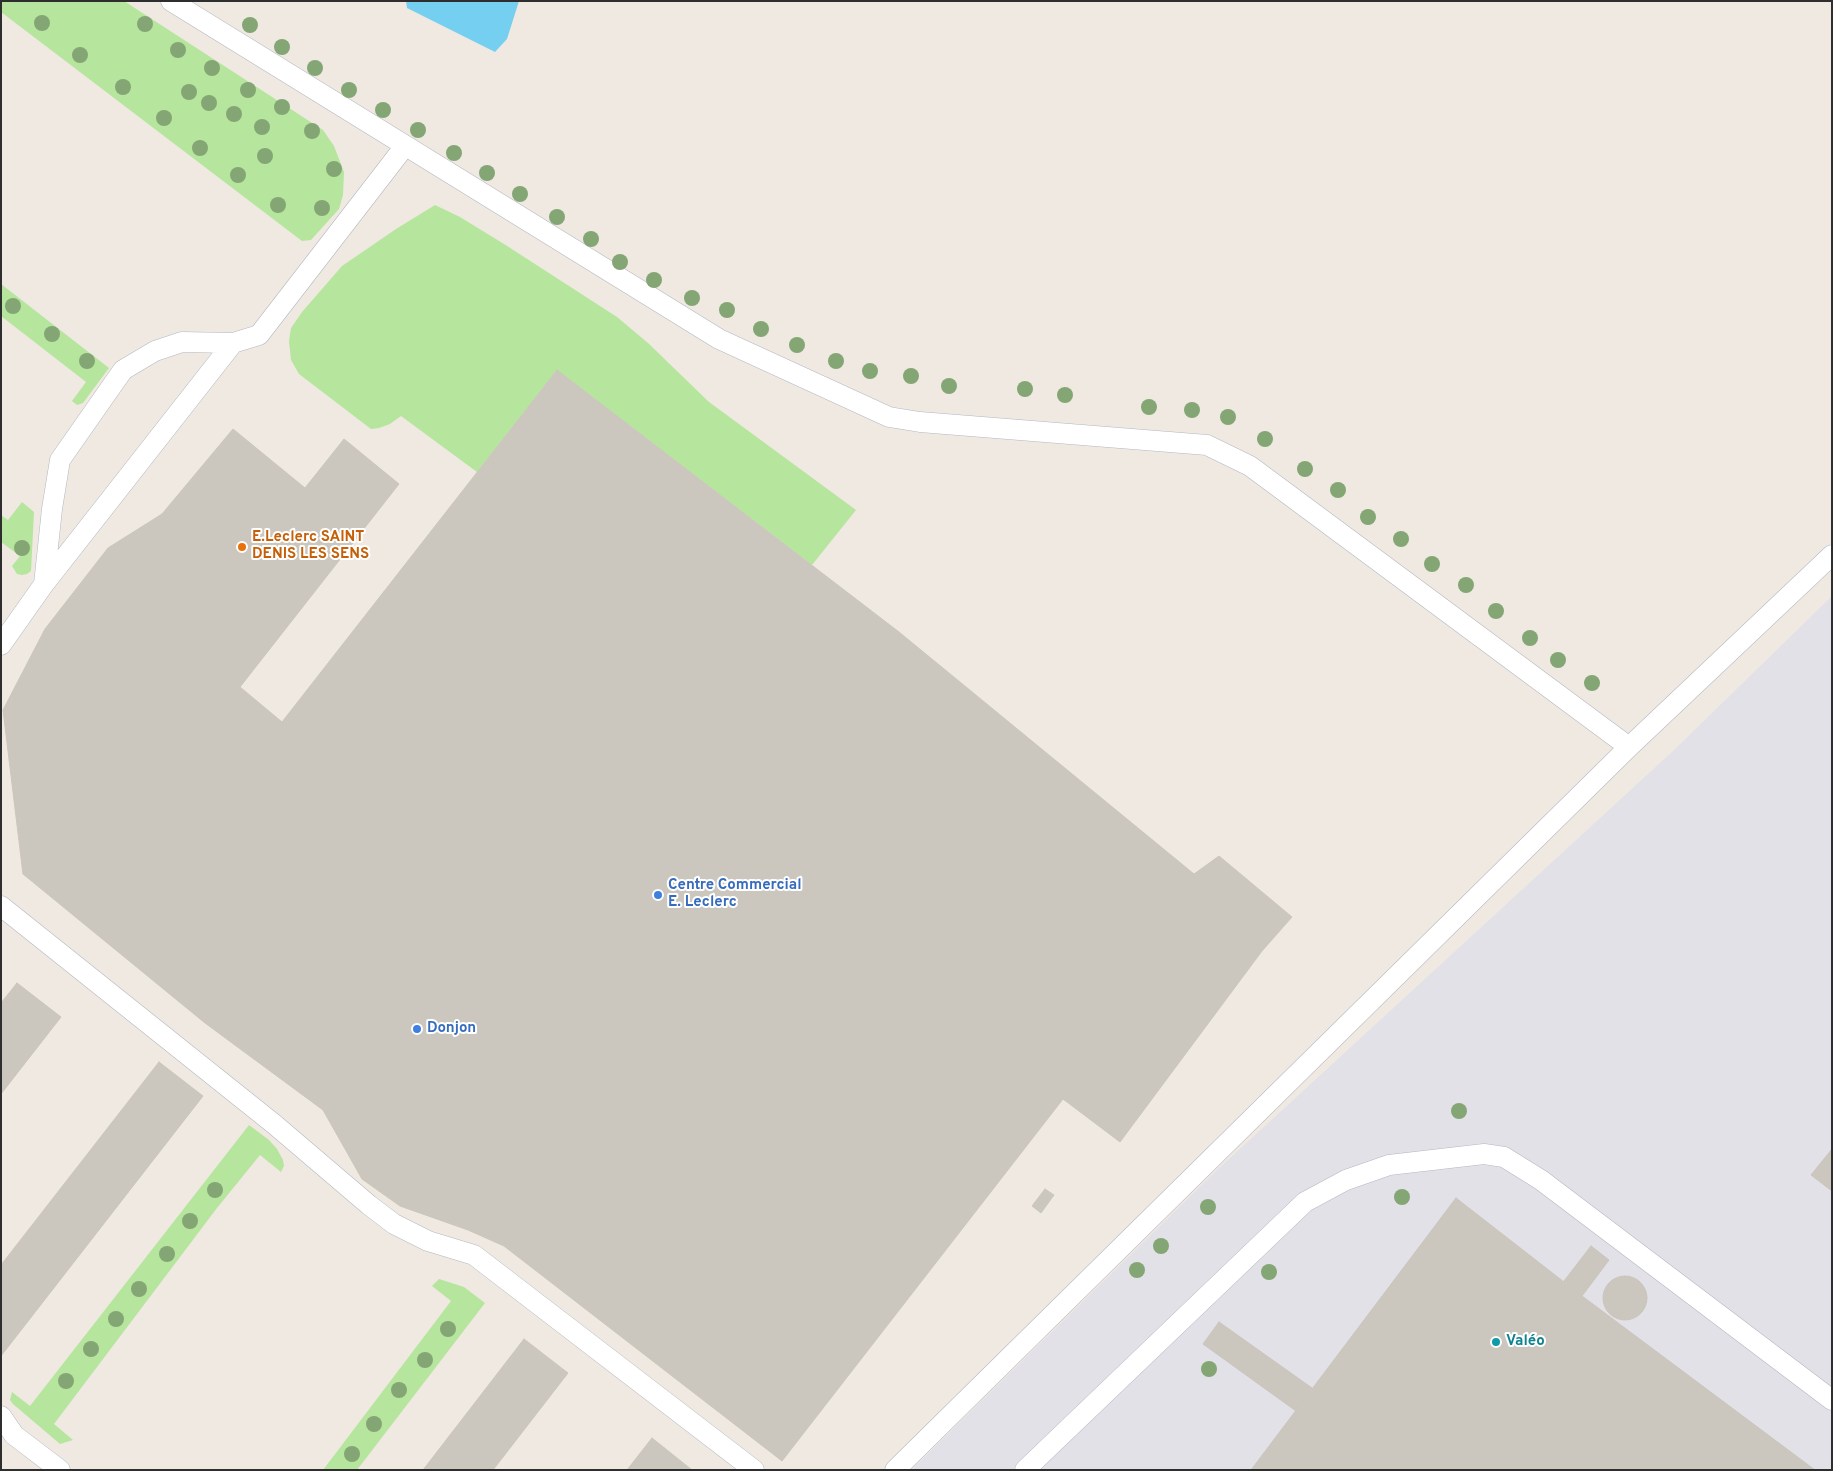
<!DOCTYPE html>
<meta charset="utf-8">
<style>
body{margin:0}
#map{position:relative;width:1833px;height:1471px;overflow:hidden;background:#efe9e1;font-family:Overpass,sans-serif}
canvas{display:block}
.frame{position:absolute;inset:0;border:2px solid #2e2e2e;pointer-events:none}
</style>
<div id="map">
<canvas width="1833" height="1471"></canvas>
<div class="frame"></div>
</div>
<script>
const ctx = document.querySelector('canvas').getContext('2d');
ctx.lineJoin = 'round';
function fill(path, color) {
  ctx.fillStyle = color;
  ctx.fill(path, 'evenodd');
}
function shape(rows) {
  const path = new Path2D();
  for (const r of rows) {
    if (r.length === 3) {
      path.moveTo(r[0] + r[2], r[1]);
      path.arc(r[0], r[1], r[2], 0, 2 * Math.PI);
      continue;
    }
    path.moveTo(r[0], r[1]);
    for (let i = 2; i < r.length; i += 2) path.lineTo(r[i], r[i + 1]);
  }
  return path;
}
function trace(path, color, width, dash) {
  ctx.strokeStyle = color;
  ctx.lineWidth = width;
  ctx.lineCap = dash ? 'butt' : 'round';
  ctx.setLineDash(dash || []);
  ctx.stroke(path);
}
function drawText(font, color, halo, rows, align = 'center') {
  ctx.font = font + ' Overpass,sans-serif';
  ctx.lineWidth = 4;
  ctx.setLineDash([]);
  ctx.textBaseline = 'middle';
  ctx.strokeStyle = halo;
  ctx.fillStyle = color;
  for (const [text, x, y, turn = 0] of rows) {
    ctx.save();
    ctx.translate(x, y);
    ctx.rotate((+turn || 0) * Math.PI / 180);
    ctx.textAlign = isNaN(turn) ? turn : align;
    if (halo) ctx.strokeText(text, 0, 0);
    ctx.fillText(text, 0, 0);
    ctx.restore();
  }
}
const industrial = shape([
 [1832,596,1832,1470,911,1470,1217,1170,1673,751]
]);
const green = shape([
 [1,1,124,1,323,130,334,146,344,172,343,195,339,209,311,240,302,241,1,12],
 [435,205,460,217,504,244,617,317,648,343,709,402,856,510,812,565,557,370,477,472,401,416,390,424,379,428,371,429,299,374,291,360,289,341,291,328,302,312,342,266,396,229],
 [1,284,109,368,83,403,77,405,72,401,86,382,1,316],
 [22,502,34,512,31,571,27,574,22,575,17,574,12,566,20,556,1,542,1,515,8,520],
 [249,1125,269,1140,277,1149,283,1160,284,1166,281,1172,260,1155,217,1208,54,1424,73,1440,60,1444,13,1404,10,1400,12,1392,30,1406],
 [439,1279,464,1287,485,1303,357,1470,323,1470,451,1301,432,1286]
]);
const water = shape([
 [406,1,519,1,507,39,495,52,407,8]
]);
const building = shape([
 [557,370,899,632,1194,874,1219,856,1292,917,1262,951,1120,1142,1063,1099,782,1461,504,1246,468,1230,400,1206,362,1179,323,1110,205,1023,23,874,3,710,45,629,108,548,162,514,233,429,305,488,344,439,399,484,240,687,282,722,557,370],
 [17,983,61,1017,1,1094,1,1003,17,983],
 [159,1062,203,1096,1,1356,1,1265,159,1062],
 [1832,1149,1832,1191,1811,1175,1832,1149],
 [1045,1189,1054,1195,1041,1213,1032,1206,1045,1189],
 [1456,1198,1582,1296,1815,1470,1251,1470,1456,1198],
 [1591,1246,1609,1260,1582,1296,1564,1281,1591,1246],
 [1625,1298,22],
 [1219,1322,1312,1388,1296,1411,1203,1344,1219,1322],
 [524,1339,568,1373,493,1470,423,1470,524,1339],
 [652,1438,692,1470,627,1470,652,1438]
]);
const service = shape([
 [171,1,719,339,889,417,920,422,1207,445,1250,466,1629,747],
 [44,584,233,343],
 [1,645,44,584,52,509,60,460,123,370,155,351,182,342,233,343,259,335,405,146],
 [1,906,274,1124,369,1205,394,1224,428,1241,474,1255,754,1470],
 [1,1416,14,1435,60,1470],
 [895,1470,1629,747,1832,555],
 [1025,1470,1305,1202,1346,1180,1389,1165,1484,1154,1504,1157,1541,1180,1832,1400]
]);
const trees = [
 [42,23],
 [145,24],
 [250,25],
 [282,47],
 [178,50],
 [80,55],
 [212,68],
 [315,68],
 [123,87],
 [248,90],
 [349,90],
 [189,92],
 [209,103],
 [282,107],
 [383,110],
 [234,114],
 [164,118],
 [262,127],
 [418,130],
 [312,131],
 [200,148],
 [454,153],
 [265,156],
 [334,169],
 [487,173],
 [238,175],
 [520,194],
 [278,205],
 [322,208],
 [557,217],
 [591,239],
 [620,262],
 [654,280],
 [692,298],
 [13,306],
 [727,310],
 [761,329],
 [52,334],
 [797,345],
 [87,361],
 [836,361],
 [870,371],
 [911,376],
 [949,386],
 [1025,389],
 [1065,395],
 [1149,407],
 [1192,410],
 [1228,417],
 [1265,439],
 [1305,469],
 [1338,490],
 [1368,517],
 [1401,539],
 [22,548],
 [1432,564],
 [1466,585],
 [1496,611],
 [1530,638],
 [1558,660],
 [1592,683],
 [1459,1111],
 [215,1190],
 [1402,1197],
 [1208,1207],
 [190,1221],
 [1161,1246],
 [167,1254],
 [1137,1270],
 [1269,1272],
 [139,1289],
 [116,1319],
 [448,1329],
 [91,1349],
 [425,1360],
 [1209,1369],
 [66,1381],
 [399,1390],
 [374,1424],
 [352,1454]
];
const markers = [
 [242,547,5,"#e8710a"],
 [658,895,5,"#3f7fe0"],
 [417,1029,5,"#3f7fe0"],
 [1496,1342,5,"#0f9aa8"]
];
const foodNames = [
 ["E.Leclerc SAINT",252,538],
 ["DENIS LES SENS",252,555]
];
const shopNames = [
 ["Centre Commercial",668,886],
 ["E. Leclerc",668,903],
 ["Donjon",427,1029]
];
const cultureNames = [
 ["Valéo",1506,1342]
];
fill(industrial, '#e3e1e8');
fill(green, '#b6e59e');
fill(water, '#75cff0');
fill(building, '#cbc7bf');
trace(building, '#cbc5ba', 1);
trace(service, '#b4b7c1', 21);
trace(service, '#fff', 20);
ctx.fillStyle = '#84a574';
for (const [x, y] of trees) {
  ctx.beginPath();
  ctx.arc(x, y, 8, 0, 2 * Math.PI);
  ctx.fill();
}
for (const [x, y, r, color] of markers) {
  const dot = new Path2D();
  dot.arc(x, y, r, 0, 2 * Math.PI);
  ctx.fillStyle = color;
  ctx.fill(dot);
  trace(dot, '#fff', 2);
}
drawText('bold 15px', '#c56008', '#fff', foodNames, 'left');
drawText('bold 15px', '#366cbe', '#fff', shopNames, 'left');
drawText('bold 15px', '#0d838f', '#fff', cultureNames, 'left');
</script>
